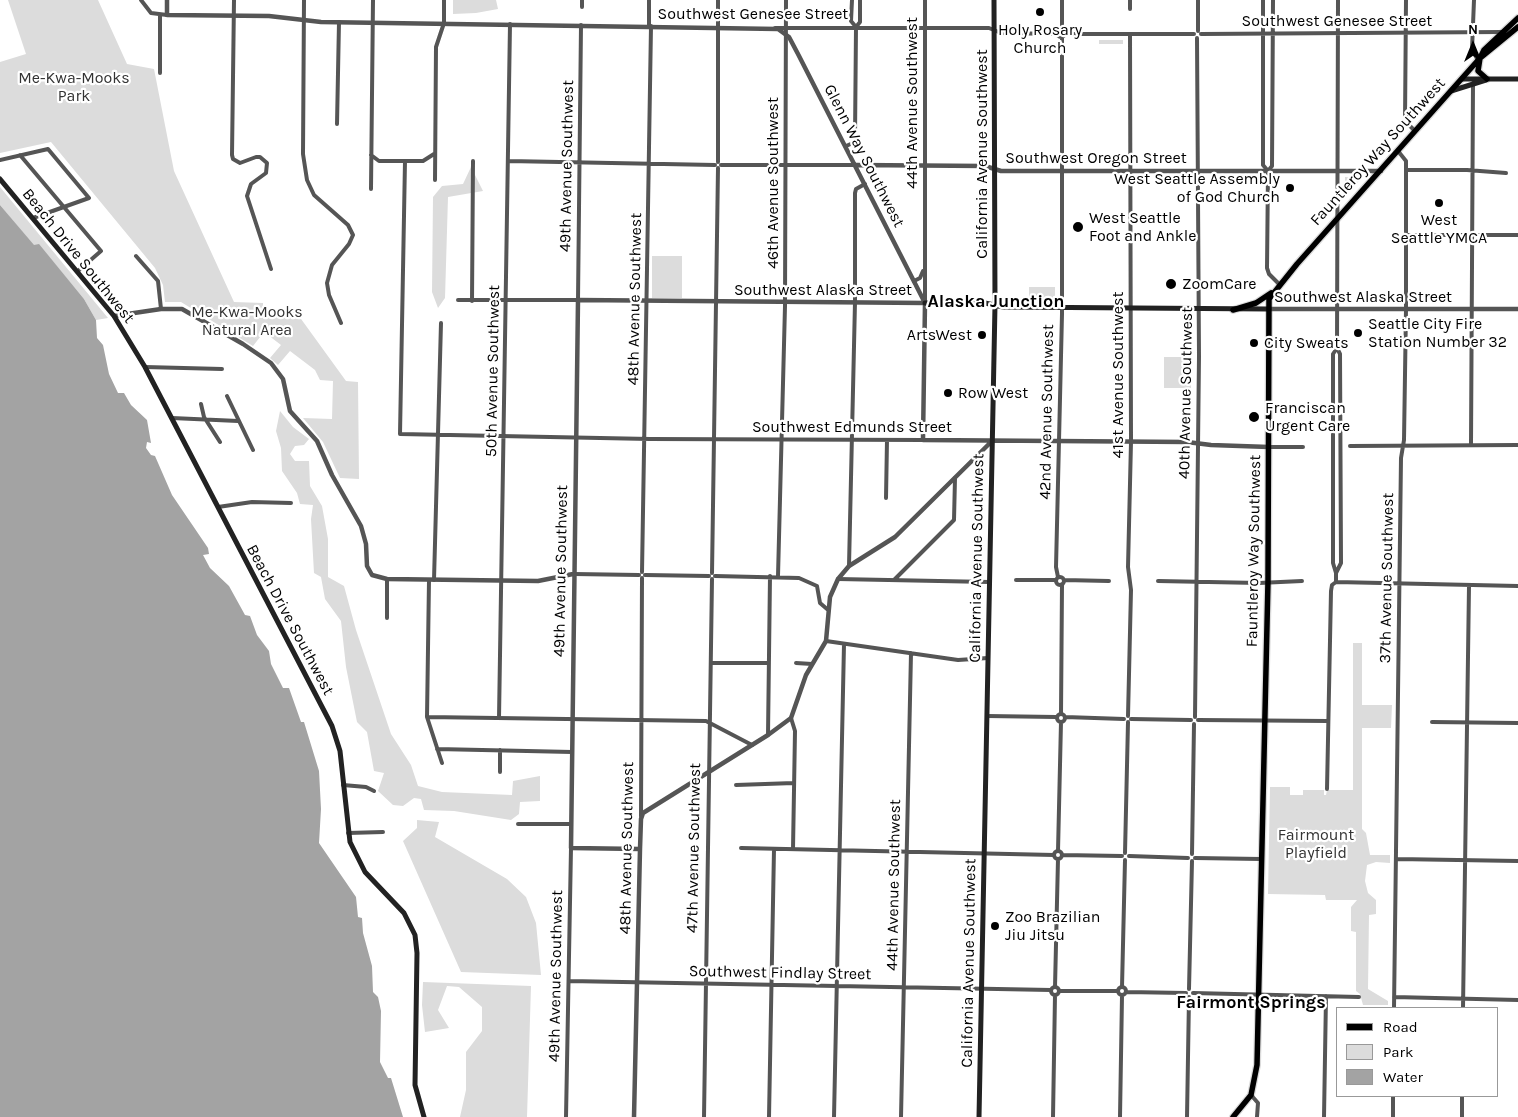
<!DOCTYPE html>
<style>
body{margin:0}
#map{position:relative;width:1518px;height:1117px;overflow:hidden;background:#fff;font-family:Karla,sans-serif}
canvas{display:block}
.legend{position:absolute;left:1336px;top:1007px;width:162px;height:90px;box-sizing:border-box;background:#fff;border:1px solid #999;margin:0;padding:6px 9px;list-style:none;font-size:15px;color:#000}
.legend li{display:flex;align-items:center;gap:10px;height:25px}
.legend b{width:25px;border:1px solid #999}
.north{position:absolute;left:1448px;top:20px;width:50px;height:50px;-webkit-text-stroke:4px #fff;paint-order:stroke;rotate:0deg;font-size:14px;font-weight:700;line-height:20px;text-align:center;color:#000}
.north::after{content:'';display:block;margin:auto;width:18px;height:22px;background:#000;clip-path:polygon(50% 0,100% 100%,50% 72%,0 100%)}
</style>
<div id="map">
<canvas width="1518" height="1117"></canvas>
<ul class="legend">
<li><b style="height:6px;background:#000"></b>Road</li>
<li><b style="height:14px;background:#dcdcdc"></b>Park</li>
<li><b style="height:14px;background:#a3a3a3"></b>Water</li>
</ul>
<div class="north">N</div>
</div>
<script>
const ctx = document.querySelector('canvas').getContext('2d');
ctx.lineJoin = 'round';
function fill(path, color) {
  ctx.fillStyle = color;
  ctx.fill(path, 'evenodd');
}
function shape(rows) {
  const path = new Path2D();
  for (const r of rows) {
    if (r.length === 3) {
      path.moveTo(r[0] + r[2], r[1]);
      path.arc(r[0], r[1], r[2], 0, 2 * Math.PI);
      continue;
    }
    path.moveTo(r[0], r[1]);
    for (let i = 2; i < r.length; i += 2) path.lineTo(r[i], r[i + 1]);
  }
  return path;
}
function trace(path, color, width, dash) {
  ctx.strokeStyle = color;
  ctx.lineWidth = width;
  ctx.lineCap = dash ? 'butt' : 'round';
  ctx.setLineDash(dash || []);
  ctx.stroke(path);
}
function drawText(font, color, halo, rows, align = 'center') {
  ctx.font = font + ' Karla,sans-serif';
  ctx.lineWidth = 4.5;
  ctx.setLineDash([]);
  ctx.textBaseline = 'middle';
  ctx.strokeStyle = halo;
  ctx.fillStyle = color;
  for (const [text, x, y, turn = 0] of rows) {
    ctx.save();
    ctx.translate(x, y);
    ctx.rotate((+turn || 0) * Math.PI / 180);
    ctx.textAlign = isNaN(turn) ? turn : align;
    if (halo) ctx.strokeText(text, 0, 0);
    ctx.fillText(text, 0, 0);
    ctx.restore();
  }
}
const green = shape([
 [8,0,98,0,127,64,154,69,174,171,234,302,263,303,263,312,296,312,346,381,358,382,359,479,340,478,323,442,303,418,332,419,333,381,320,380,315,370,290,351,278,365,270,358,281,345,264,332,253,346,181,302,165,302,163,285,155,268,51,142,0,153,0,62,26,54],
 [453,0,496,0,498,9,476,13,453,14],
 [1099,40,1123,40,1123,44,1099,44],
 [471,167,483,191,448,197,445,298,438,308,432,292,433,197,442,186,463,184],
 [1345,177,1362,178,1345,196],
 [0,187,108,318,96,320,84,299,39,245,34,246,0,205],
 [652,256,682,256,682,298,652,298],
 [1029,287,1055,287,1055,300,1029,300],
 [1164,357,1191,357,1191,388,1164,388],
 [280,411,293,427,309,439,304,445,295,446,290,454,295,461,309,461,310,486,322,506,328,539,328,577,344,586,356,630,391,734,411,765,418,786,442,792,512,795,513,781,540,776,540,801,520,802,519,814,511,820,454,811,424,810,421,799,414,798,403,806,393,805,378,791,384,773,374,771,367,732,357,722,346,667,341,621,325,599,321,577,314,573,311,519,313,505,300,504,297,493,282,471,281,448,276,431],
 [1353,643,1362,643,1362,705,1392,705,1391,728,1362,728,1362,829,1366,833,1370,855,1390,855,1390,863,1376,862,1367,865,1365,881,1368,893,1376,900,1376,914,1369,915,1368,989,1388,1001,1388,1005,1363,1005,1360,994,1356,991,1356,932,1351,931,1351,907,1357,900,1326,900,1325,895,1268,894,1270,787,1290,787,1290,795,1303,795,1303,790,1324,790,1324,795,1326,795,1327,790,1353,790],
 [417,820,439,822,435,837,507,879,526,897,536,923,541,975,461,972,403,841,417,828],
 [423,982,531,986,527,1117,460,1117,466,1090,466,1052,482,1031,482,1007,459,987,447,986,438,1010,449,1028,425,1032,422,1005]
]);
const water = shape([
 [0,205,34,245,39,244,84,299,96,320,97,338,103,345,109,374,118,393,124,393,131,405,147,420,151,443,147,442,146,448,151,455,155,456,172,495,208,548,209,554,203,555,210,568,229,586,245,615,250,616,257,635,269,651,271,664,283,688,289,688,301,722,304,722,319,771,321,809,319,843,356,897,358,917,362,918,363,933,372,966,373,992,378,997,381,1011,380,1062,388,1078,391,1078,403,1117,0,1117]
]);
const minor = shape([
 [141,0,151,13,167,15],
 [234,0,232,155,233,159,240,163,256,157,260,157,267,163,266,173,251,184,247,196,271,269],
 [304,0,303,154,307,180,314,195,348,225,353,235,349,244,332,265,327,283,329,295,341,323],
 [582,0,582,7],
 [852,0,851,21,856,27],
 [1263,0,1263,165,1268,171],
 [1273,0,1272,166,1268,171,1267,268,1269,274,1279,284],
 [1406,0,1405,121,1415,131],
 [1474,0,1472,50,1478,60],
 [1130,9,1130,0],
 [649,26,649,0],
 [775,28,989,28,1001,33,1057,34],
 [1062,29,1062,0],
 [1061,33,4],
 [1198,31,1198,0],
 [1065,34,1194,34],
 [1201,34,1502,32],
 [160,73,160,16],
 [337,124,339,22],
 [846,146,853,143,855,137,856,27,860,22,860,0],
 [20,155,101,251,78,271],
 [371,155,379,161,423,161,434,154],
 [0,160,48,149,89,198,33,218],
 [405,161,400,434,650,439,923,440],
 [508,161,715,165],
 [718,162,718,0],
 [721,165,856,165],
 [1406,170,1467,170,1506,173],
 [435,180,436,47,444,23,444,0],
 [371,189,373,0],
 [1406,235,1518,235],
 [136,256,158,281,161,309],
 [914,281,920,278,923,271],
 [458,300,578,300,581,25],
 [472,301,473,161],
 [925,303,925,0],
 [145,367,222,369],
 [227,396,253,450],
 [201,404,204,417,220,442],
 [172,418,238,421],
 [1471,444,1473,84],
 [1350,446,1518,445],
 [1269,447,1303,447],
 [886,498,887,440],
 [218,507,252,502,291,503],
 [849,566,855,302,855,193,856,189,865,184],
 [642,572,651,26],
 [712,573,718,168],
 [1336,573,1333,563,1333,354,1337,348],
 [574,574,639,575],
 [645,575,709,576],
 [715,576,799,578,817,586,820,603,827,609],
 [778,576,785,306,786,0],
 [1058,577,1056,567,1062,314,1062,37],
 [1060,581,4],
 [838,579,989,582],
 [429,580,427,717,442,763],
 [434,580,441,323],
 [894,580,954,520,955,478],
 [1016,580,1056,580],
 [1064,580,1109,581],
 [1158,581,1259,583,1302,581],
 [1336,582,1518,586],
 [387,618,387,579],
 [826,641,958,660,988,658],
 [711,663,768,663],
 [796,663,812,664],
 [1061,718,4],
 [1061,714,1062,584],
 [987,716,1056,717],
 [1128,716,1131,590,1128,567,1131,442,1130,34],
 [427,717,706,721,752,745],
 [1065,717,1124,719],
 [1195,717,1199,356,1197,38],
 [499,718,510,24],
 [791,718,795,731,793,849],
 [1131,719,1191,720],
 [1198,720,1328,721],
 [1432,722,1518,723],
 [768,735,770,576],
 [437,749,572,752],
 [500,772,500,750],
 [343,785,366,787,374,791],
 [736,785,794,783],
 [1327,789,1331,591,1332,585,1336,582,1336,573,1341,563,1340,354,1337,348,1338,0],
 [641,816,642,578],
 [518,824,571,824],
 [348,833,383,832],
 [741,848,1054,855],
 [1058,851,1061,722],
 [1058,855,4],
 [1125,853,1128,722],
 [1192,854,1194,724],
 [1062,855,1122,856],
 [1129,856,1188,858],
 [1195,858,1261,859],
 [1397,859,1518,861],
 [569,981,1051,990],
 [1055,991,4],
 [1122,991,4],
 [1055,987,1058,859],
 [1122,987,1125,860],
 [1189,989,1192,861],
 [1059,991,1118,991],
 [1126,992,1186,993],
 [1193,993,1359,997],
 [1394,997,1518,1000],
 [1394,1008,1401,458,1404,440,1406,309,1406,161,1398,151],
 [1463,1008,1469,586],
 [1251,1095,1258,1103,1257,1117],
 [566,1117,571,848],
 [704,1117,712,579],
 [769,1117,774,849],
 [834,1117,844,644],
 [901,1117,911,653],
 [1053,1117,1055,995],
 [1120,1117,1122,996],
 [1187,1117,1189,997],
 [1324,1117,1326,996],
 [1393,1117,1393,1096],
 [1462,1117,1462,1096]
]);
const tertiary = shape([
 [167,0,167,15,269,16,321,22,778,29,789,37,798,54,925,303,923,440,1187,442,1211,445,1269,447],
 [856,165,985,166,1001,171,1381,171],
 [1268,309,1518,309],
 [114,316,161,309,182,309,243,344,271,363,283,379,290,411,317,441,332,475,361,526,366,544,367,566,372,575,387,579,538,581,573,574],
 [640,849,571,848,578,300,925,303],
 [634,1117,640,849,641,819,643,813,768,735,791,718,806,675,826,641,830,597,838,579,849,566,895,537,992,441]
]);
const secondary = shape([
 [1462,79,1518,79],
 [1451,91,1486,80],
 [0,179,114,316,145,367,332,726,340,751,350,842,365,872,404,913,415,935,417,953,415,1085,424,1117],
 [925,303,985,303,1003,307,1268,309],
 [979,1117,995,305,994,0]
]);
const primary = shape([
 [1480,58,1518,27],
 [1480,58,1478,71,1487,79],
 [1233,310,1256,303,1271,293],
 [1233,1117,1251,1095,1257,1065,1268,581,1269,299,1297,264,1480,58,1484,50,1518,18]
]);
const markers = [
 [1040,12,5,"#000"],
 [1290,188,5,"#000"],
 [1439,203,5,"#000"],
 [1078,227,6,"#000"],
 [1171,284,6,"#000"],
 [1358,333,5,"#000"],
 [982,335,5,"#000"],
 [1254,343,5,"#000"],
 [948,393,5,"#000"],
 [1254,417,6,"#000"],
 [995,926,5,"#000"]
];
const streetNames = [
 ["Southwest Genesee Street",753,14],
 ["Southwest Genesee Street",1337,21],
 ["44th Avenue Southwest",912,103,-90],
 ["Fauntleroy Way Southwest",1378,152,-48],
 ["California Avenue Southwest",982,154,-90],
 ["Glenn Way Southwest",864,156,63],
 ["Southwest Oregon Street",1096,158],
 ["49th Avenue Southwest",567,166,-89],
 ["46th Avenue Southwest",773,183,-90],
 ["Beach Drive Southwest",78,256,51],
 ["Southwest Alaska Street",823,290],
 ["Southwest Alaska Street",1363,297],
 ["48th Avenue Southwest",635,299,-89],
 ["50th Avenue Southwest",493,371,-89],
 ["41st Avenue Southwest",1118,375,-90],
 ["40th Avenue Southwest",1186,393,-89],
 ["42nd Avenue Southwest",1047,412,-89],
 ["Southwest Edmunds Street",852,427],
 ["Fauntleroy Way Southwest",1254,551,-89],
 ["California Avenue Southwest",977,558,-89],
 ["49th Avenue Southwest",561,571,-89],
 ["37th Avenue Southwest",1387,578,-89],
 ["Beach Drive Southwest",290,620,62],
 ["48th Avenue Southwest",627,848,-89],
 ["47th Avenue Southwest",694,848,-89],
 ["44th Avenue Southwest",894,885,-89],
 ["California Avenue Southwest",969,963,-89],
 ["Southwest Findlay Street",780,973,1],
 ["49th Avenue Southwest",556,976,-89]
];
const poiNames = [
 ["Holy Rosary",1040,30,"center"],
 ["Church",1040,48,"center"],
 ["West Seattle Assembly",1280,179,"right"],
 ["of God Church",1280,197,"right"],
 ["West Seattle",1089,218],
 ["Foot and Ankle",1089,236],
 ["West",1439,220,"center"],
 ["Seattle YMCA",1439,238,"center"],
 ["ZoomCare",1182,284],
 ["Seattle City Fire",1368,324],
 ["Station Number 32",1368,342],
 ["ArtsWest",972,335,"right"],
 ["City Sweats",1264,343],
 ["Row West",958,393],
 ["Franciscan",1265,408],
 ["Urgent Care",1265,426],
 ["Zoo Brazilian",1005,917],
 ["Jiu Jitsu",1005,935]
];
const parkNames = [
 ["Me-Kwa-Mooks",74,78],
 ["Park",74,96],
 ["Me-Kwa-Mooks",247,312],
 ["Natural Area",247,330],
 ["Fairmount",1316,835],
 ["Playfield",1316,853]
];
const neighbourhoodNames = [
 ["Alaska Junction",996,302],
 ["Fairmont Springs",1251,1003]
];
fill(green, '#dcdcdc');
fill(water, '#a3a3a3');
trace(primary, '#dbdbdb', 8);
trace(minor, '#555', 4);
trace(tertiary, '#555', 4.5);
trace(secondary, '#222', 5);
trace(primary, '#000', 5.5);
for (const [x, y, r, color] of markers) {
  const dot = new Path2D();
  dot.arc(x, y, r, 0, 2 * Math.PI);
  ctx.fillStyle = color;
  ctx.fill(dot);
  trace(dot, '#fff', 2);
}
drawText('16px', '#000', '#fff', streetNames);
drawText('16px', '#000', '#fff', poiNames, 'left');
drawText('16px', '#333', '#fff', parkNames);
drawText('bold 18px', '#000', '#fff', neighbourhoodNames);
</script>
